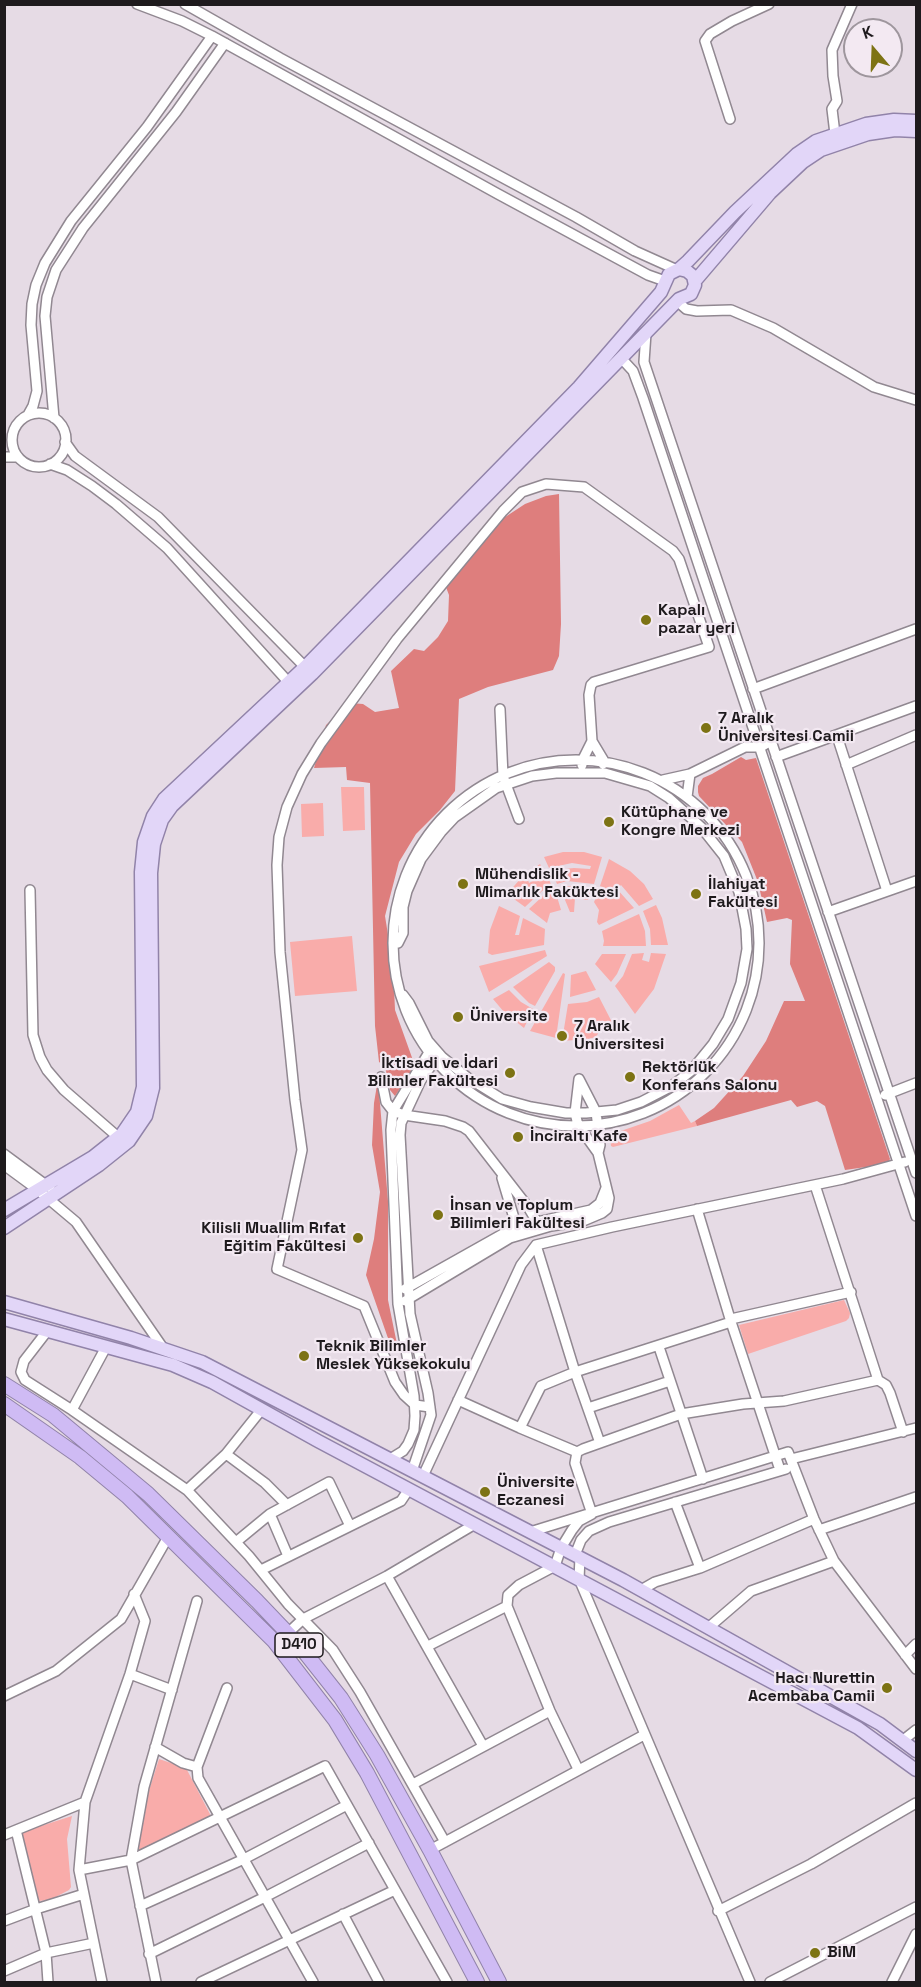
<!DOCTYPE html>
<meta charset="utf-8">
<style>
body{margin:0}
#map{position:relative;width:921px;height:1987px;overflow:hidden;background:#e6dbe5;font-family:"Space Grotesk",sans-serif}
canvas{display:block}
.frame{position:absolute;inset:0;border:6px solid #1e1a1d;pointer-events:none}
.north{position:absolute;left:843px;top:18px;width:60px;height:60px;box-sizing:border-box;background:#f3e9f2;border:2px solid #9e969d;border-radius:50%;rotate:341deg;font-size:16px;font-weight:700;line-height:24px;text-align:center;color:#1e1a1d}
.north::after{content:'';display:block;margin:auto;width:21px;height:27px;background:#7d7314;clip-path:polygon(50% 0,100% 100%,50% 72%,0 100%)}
</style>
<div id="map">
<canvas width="921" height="1987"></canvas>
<div class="frame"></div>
<div class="north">K</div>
</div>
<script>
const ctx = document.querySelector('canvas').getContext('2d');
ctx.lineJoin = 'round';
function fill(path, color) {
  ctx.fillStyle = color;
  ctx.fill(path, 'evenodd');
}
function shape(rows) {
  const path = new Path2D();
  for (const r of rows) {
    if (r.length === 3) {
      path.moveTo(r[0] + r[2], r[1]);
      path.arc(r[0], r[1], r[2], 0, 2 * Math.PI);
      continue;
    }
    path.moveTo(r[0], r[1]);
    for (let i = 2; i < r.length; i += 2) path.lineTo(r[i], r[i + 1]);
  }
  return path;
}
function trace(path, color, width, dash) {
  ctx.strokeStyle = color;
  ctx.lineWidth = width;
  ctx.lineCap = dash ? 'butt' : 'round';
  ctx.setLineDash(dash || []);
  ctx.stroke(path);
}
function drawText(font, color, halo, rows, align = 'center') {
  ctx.font = font + ' "Space Grotesk",sans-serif';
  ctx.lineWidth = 4.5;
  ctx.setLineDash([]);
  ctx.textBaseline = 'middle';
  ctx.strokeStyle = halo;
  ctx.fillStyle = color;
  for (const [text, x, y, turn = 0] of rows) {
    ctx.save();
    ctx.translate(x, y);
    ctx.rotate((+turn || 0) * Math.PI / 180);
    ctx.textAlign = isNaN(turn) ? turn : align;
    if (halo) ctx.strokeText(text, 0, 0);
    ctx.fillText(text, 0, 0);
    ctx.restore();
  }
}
const green = shape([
 [341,787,364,787,365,830,343,831],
 [323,803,324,836,302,837,301,804],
 [563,852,584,852,602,857,594,884,567,881,557,884,552,872,555,870,574,868,590,869,591,866,572,863,549,868,544,857],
 [609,859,630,871,644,884,653,899,639,906,621,885,617,889,634,908,599,925,597,922,599,910,594,902,599,891,604,893,608,891,600,886],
 [540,864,544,871,528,880,529,883,546,874,552,886,542,891,525,907,507,894,522,877],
 [569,886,592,889,588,900,575,898,574,912,570,912,560,888],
 [555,890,561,910,550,913,547,923,529,909,546,893],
 [656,905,662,918,668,945,651,945,650,929,643,911],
 [499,906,520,916,515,935,519,935,523,918,545,929,544,945,492,955,488,953,490,930],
 [639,914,645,931,646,946,603,946,604,941,602,931],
 [352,936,357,991,295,996,290,942],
 [545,950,547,956,489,992,479,966],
 [644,953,642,960,649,962,651,953,666,954,654,989,635,1014,615,986,623,976,632,954],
 [602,954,626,954,617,974,611,982,595,964],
 [549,962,555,967,555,971,535,1006,529,1003,513,987],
 [586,971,596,990,570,997,571,975],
 [563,973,565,974,556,1038,530,1031],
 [509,990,521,1002,533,1009,524,1028,504,1012,493,999],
 [599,997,615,1028,606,1032,604,1029,600,1030,596,1037,588,1039,562,1041,568,1004,587,1002],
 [679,1105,691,1123,695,1121,697,1126,613,1147,611,1146,610,1137,612,1134,650,1121],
 [844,1300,850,1313,849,1318,846,1321,748,1354,739,1325],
 [159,1759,186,1768,211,1816,138,1852,146,1800],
 [72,1816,67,1839,71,1887,69,1890,50,1900,38,1901,22,1832]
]);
const forest = shape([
 [559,494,561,624,559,656,553,670,488,687,459,699,455,791,440,810,416,834,399,862,385,916,393,966,395,1010,415,1066,395,1096,390,1090,385,1066,379,1062,375,1026,370,783,347,780,346,767,314,768,326,725,350,703,363,704,375,712,399,708,391,671,414,649,424,651,438,637,448,621,449,595,444,582,493,525,525,504,546,496],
 [741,757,746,760,756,758,890,1159,887,1164,845,1170,825,1106,817,1101,797,1107,791,1100,697,1126,695,1121,714,1108,743,1076,766,1041,784,1001,805,1001,790,964,792,920,787,918,767,922,758,882,742,842,699,796,698,792,698,786,703,778,712,774],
 [378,1079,388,1201,388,1300,398,1349,395,1353,390,1344,366,1275,374,1239,380,1192,372,1145,374,1103]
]);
const minor = shape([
 [137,4,182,21,212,36,498,194,648,275,665,281],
 [185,4,280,58,576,217,635,251,675,269],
 [730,119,705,41,710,34,732,21,769,4],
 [835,134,832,109,837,101,833,76,832,50,852,4],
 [677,301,686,309,697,311,731,310,773,328,874,387,916,400],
 [646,333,644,362,916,1173],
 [621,358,633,371,643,398,916,1216],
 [39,440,27],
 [28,415,33,406,37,391,31,325,32,304,36,285,45,263,71,221,147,127,212,36],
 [54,418,45,316,47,297,56,270,83,228,176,112,225,43],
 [65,442,75,456,158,517,308,670],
 [4,457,18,457],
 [50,464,67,470,92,486,116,504,167,548,291,685],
 [753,689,916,629],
 [500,709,503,776,519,819],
 [837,736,887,891],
 [776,757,916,706],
 [576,943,183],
 [582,765,582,761,592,741,604,761,603,764],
 [846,765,916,735],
 [690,774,745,747,761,747,766,744],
 [663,780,690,774,687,797],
 [30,890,33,1035,40,1057,47,1070,64,1090,118,1137],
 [828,912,916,881],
 [398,943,403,933,403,907,407,891,421,859,441,832,455,817,496,788,532,776,556,773,605,773,650,786,669,798,701,827,724,856,739,892,746,929,747,949,741,983,728,1019,713,1044,691,1071,672,1086,641,1102,617,1110,586,1113,566,1113,531,1107,502,1099,468,1078,442,1057,428,1041,409,1003,403,995],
 [381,1077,386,1102,393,1111,404,1115,445,1121,463,1127,469,1131,528,1207,537,1222],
 [579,1079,596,1112,600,1145,598,1153,578,1125,575,1113,579,1079],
 [885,1095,916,1083],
 [4,1154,50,1188],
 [4,1165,38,1190,76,1222,163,1348],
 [502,1178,517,1228],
 [815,1185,878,1380],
 [697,1209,731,1322,780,1470],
 [405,1289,510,1230,537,1222,591,1210,600,1203,606,1188],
 [405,1301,510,1238,551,1226,583,1221,602,1213,607,1209,609,1198,598,1153],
 [731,1319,851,1292],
 [48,1330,24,1361,21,1372,25,1380,72,1410,187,1490,249,1556,288,1604,333,1650,360,1692,445,1842],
 [659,1347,703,1479],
 [458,1400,520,1428,541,1386,575,1372,536,1245],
 [430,1407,415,1405,404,1395,395,1382,364,1306,277,1269,302,1150,295,1100,280,952,277,865,279,837,287,807,302,774,321,743,397,639,503,511,522,492,546,484,584,487,673,551,679,559,709,647,594,682,591,685,589,695,592,741],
 [588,1408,670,1381],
 [72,1410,106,1347],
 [520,1428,577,1452],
 [600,1443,575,1372,731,1322],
 [226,1454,265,1483,287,1505],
 [390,1459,403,1451,408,1444,414,1430,415,1416,414,1396,398,1304,391,1130,393,1111,428,1054],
 [791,1459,916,1428],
 [412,1471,431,1415,428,1393,410,1314,400,1135,401,1123,421,1080,436,1059],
 [423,1476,521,1265,536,1245,612,1227,843,1179,905,1162],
 [187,1490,226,1454,262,1409],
 [675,1502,700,1568],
 [270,1514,288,1556],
 [819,1530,916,1497],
 [530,1532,788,1452,814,1519,834,1561,916,1669],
 [236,1542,270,1514,329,1482,350,1526],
 [575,1555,581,1540,589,1531,609,1522,786,1469],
 [580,1557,579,1579,750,1982],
 [261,1570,401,1501,409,1489],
 [387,1576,483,1746],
 [641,1590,655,1582,700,1568,814,1519],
 [708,1628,751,1591,834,1561],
 [288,1633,303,1619,387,1576,475,1524],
 [428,1646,507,1606],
 [905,1655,916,1644],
 [130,1674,172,1690],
 [227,1688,197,1767,198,1778,313,1982],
 [4,1696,56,1671,121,1619,168,1537],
 [902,1741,916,1730],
 [155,1747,183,1763,197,1767],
 [578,1769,550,1711,507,1606,508,1595,519,1585,555,1566,561,1548,572,1530,579,1521,592,1514,575,1463,577,1452,583,1449,681,1414,743,1404,784,1401,878,1380,886,1385,890,1393,903,1432],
 [413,1784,550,1711],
 [16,1830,46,1953,48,1982],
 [4,1835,85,1802],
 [430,1850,644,1735],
 [79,1870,131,1860,325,1766,447,1982],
 [140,1906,244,1859,347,1805],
 [718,1911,811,1864,916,1803],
 [343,1914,379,1982],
 [4,1921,36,1909,84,1894],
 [149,1954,265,1897,369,1843],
 [4,1971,46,1953,94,1943],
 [102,1982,79,1870,85,1802,130,1674,145,1621,134,1594],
 [156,1982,131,1860,144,1787,197,1601],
 [201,1982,395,1890],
 [770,1982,916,1907],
 [892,1982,916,1934]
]);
const major = shape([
 [695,281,770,193,803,162,821,150,868,134,895,130,916,131],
 [4,1210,93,1157,122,1134,137,1112,143,1087,141,872,144,842,153,816,164,799,305,667,579,387,661,292,669,274,679,269,688,261,735,212,797,154,816,141,866,124,894,120,916,121],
 [4,1228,99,1165,129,1141,146,1116,153,1088,151,873,154,844,162,820,172,806,312,674,679,299,691,294,695,285,693,276,687,271,679,269],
 [4,1302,131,1338,202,1362,623,1580,880,1724,916,1751],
 [4,1319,173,1365,212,1382,318,1441,858,1728,916,1770]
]);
const highway = shape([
 [4,1384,53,1415,148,1494,257,1601,299,1645,341,1698,377,1755,430,1850,499,1982],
 [4,1404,80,1457,127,1496,274,1641,335,1720,367,1773,477,1982]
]);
const markers = [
 [646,620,6,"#7d7314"],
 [706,728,6,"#7d7314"],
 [609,822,6,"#7d7314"],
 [463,884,6,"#7d7314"],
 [696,894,6,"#7d7314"],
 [458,1017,6,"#7d7314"],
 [562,1036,6,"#7d7314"],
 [510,1073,6,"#7d7314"],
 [630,1077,6,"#7d7314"],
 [518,1137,6,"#7d7314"],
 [438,1215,6,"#7d7314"],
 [358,1238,6,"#7d7314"],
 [304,1356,6,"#7d7314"],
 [485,1492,6,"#7d7314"],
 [887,1688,6,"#7d7314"],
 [815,1953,6,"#7d7314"]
];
const shields = [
 [299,1645,48]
];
const shieldNames = [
 ["D410",299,1645]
];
const poiNames = [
 ["Kapalı",658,611],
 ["pazar yeri",658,629],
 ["7 Aralık",718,719],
 ["Üniversitesi Camii",718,737],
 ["Kütüphane ve",621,813],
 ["Kongre Merkezi",621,831],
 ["Mühendislik -",475,875],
 ["Mimarlık Faküktesi",475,893],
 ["İlahiyat",708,885],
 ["Fakültesi",708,903],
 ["Üniversite",470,1017],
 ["7 Aralık",574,1027],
 ["Üniversitesi",574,1045],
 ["İktisadi ve İdari",498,1064,"right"],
 ["Bilimler Fakültesi",498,1082,"right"],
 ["Rektörlük",642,1068],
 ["Konferans Salonu",642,1086],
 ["İnciraltı Kafe",530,1137],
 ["İnsan ve Toplum",450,1206],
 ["Bilimleri Fakültesi",450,1224],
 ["Kilisli Muallim Rıfat",346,1229,"right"],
 ["Eğitim Fakültesi",346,1247,"right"],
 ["Teknik Bilimler",316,1347],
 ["Meslek Yüksekokulu",316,1365],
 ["Üniversite",497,1483],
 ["Eczanesi",497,1501],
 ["Hacı Nurettin",875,1679,"right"],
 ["Acembaba Camii",875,1697,"right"],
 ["BiM",827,1953]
];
fill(green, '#f9acaa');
fill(forest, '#de7e7d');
trace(minor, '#918891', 12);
trace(major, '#9183a9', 15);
trace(highway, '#9183a9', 16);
trace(minor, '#fff', 9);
trace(major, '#e2d6f8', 12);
trace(highway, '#cfbbf4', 14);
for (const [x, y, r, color] of markers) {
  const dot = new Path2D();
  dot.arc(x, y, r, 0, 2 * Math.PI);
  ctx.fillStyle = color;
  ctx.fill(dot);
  trace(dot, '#f3e9f2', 2);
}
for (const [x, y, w] of shields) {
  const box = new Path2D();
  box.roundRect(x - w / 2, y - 12, w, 24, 4.5);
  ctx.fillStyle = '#f3e9f2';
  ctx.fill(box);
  trace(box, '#1e1a1d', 1.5);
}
drawText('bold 15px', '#1e1a1d', null, shieldNames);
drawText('bold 16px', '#1e1a1d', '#f3e9f2', poiNames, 'left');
</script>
